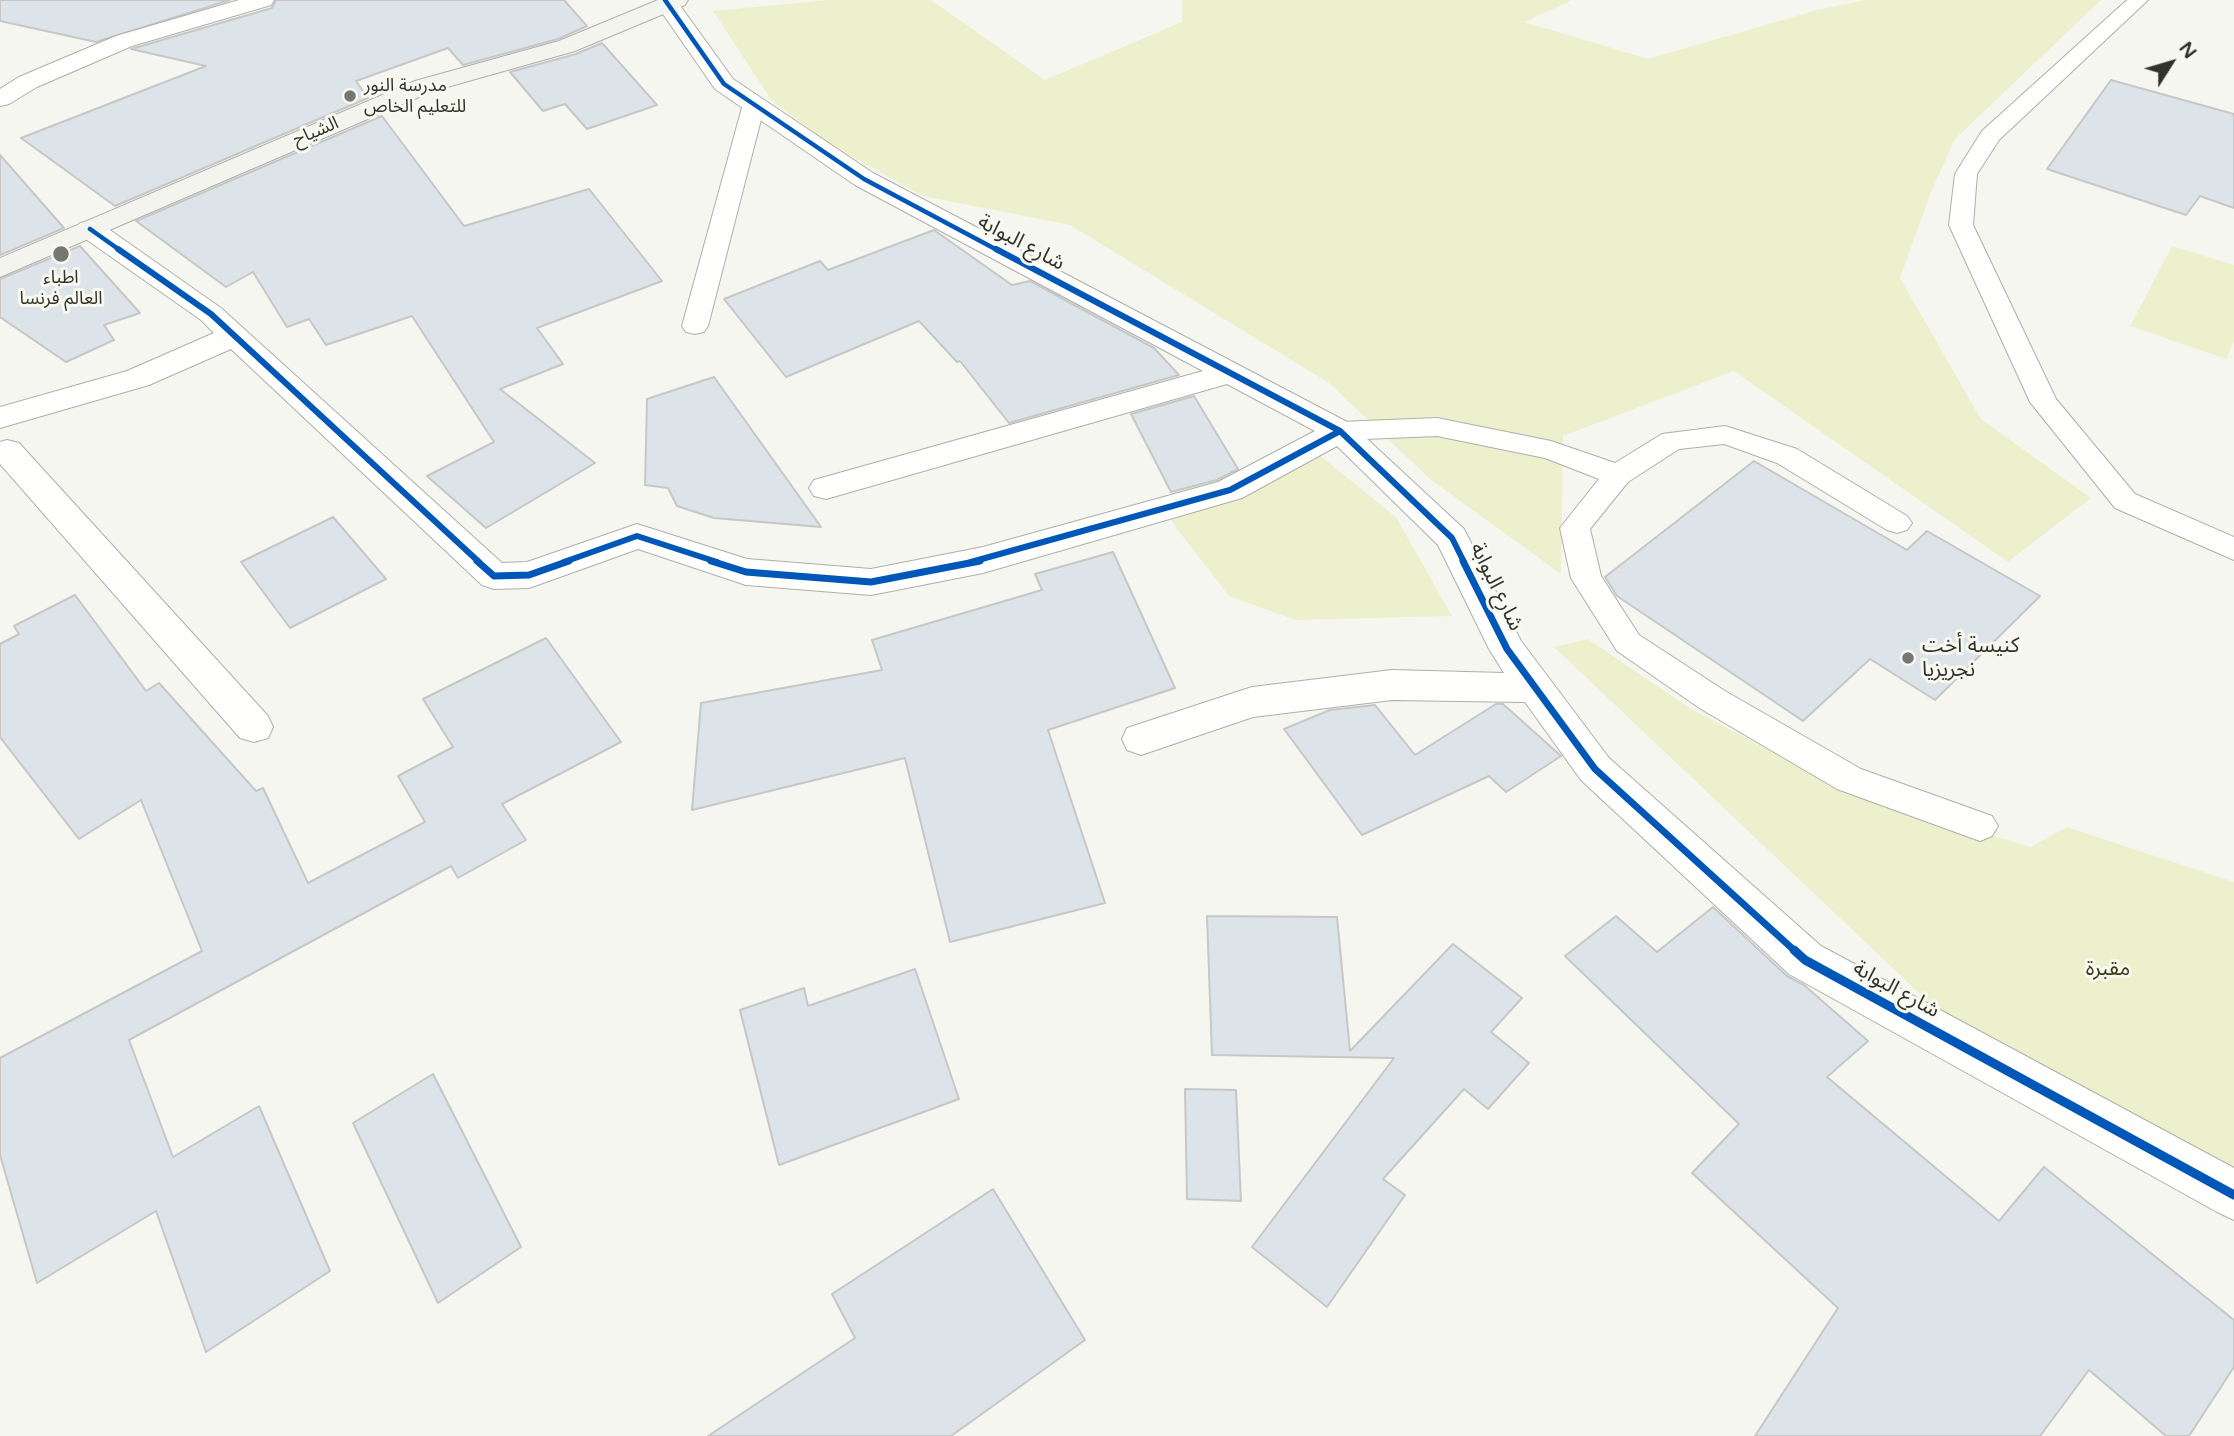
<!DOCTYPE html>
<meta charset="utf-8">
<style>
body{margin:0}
#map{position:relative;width:2234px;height:1436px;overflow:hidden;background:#f6f6f1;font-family:"Varela Round",sans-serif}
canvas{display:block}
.north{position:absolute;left:2136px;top:28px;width:70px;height:70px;-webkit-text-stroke:5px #f7f9ee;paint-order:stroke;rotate:53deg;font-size:19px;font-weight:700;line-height:28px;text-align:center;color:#31312d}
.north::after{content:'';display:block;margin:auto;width:24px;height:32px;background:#31312d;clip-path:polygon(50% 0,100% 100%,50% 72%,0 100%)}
</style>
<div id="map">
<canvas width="2234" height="1436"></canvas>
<div class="north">N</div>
</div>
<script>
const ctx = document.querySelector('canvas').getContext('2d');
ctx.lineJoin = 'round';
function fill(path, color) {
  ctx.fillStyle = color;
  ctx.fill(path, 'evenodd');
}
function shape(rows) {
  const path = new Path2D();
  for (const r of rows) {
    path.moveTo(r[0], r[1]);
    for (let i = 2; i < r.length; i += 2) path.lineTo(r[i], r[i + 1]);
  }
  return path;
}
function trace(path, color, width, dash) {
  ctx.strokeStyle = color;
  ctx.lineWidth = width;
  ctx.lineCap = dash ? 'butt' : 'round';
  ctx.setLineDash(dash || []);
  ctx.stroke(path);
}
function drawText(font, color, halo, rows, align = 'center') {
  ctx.font = font + ' "Varela Round","Noto Sans Arabic",sans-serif';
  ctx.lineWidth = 6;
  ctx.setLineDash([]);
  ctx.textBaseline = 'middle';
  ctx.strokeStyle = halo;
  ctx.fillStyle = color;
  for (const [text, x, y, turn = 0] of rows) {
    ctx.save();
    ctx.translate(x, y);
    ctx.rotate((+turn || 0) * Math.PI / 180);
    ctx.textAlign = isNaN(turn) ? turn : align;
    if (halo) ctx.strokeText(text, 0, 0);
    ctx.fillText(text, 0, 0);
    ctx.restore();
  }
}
const green = shape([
 [829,0,931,0,1045,80,1182,22,1182,0,1572,0,1525,22,1648,59,1817,10,1865,0,2101,0,1955,139,1931,192,1900,278,1981,419,2091,498,2008,562,1734,371,1563,436,1561,574,1430,479,1329,383,1070,225,923,196,829,144,772,101,713,11],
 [2172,246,2234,265,2234,341,2226,359,2130,326],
 [1313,450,1396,517,1452,616,1295,620,1229,596,1171,521],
 [1588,639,1691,709,1852,794,2031,847,2067,827,2234,882,2234,1168,2094,1101,1938,1011,1554,647]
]);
const building = shape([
 [0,0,230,0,96,42,0,21,0,0],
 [276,0,564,0,587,26,558,39,463,65,448,48,356,81,368,98,115,206,21,138,206,66,131,49,272,8,276,0],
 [602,43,657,105,587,129,565,104,543,111,510,72,576,54,602,43],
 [2111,80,2234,114,2234,208,2200,196,2186,215,2047,169,2111,80],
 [382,116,464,226,589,189,662,281,537,328,563,364,500,389,595,463,486,528,427,476,494,442,412,316,326,345,309,319,287,327,253,272,226,287,136,221,382,116],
 [0,155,64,228,0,255,0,155],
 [934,230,1012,285,1030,281,1154,348,1179,375,1009,423,960,361,957,362,919,321,786,377,724,299,820,261,828,270,934,230],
 [80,246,140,313,104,325,114,340,66,362,0,317,0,279,80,246],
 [714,377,821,527,714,518,677,506,668,488,645,485,647,399,714,377],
 [1194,396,1238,469,1217,480,1171,492,1131,414,1194,396],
 [1754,461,1907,550,1927,531,2040,596,1935,700,1870,659,1803,721,1617,596,1605,577,1754,461],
 [333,517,386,579,290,628,241,562,333,517],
 [1113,552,1175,688,1048,730,1105,903,950,942,905,758,692,810,701,703,882,670,872,640,1042,590,1035,574,1113,552],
 [75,595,146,691,159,683,256,791,263,788,308,883,425,822,398,776,453,747,423,699,546,638,621,742,502,804,526,840,458,878,451,866,129,1040,173,1157,259,1106,330,1271,206,1352,156,1211,37,1283,0,1155,0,1058,202,951,141,800,79,839,0,737,0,644,19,634,14,626,75,595],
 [1496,704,1503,704,1561,756,1506,792,1489,776,1362,835,1284,729,1330,710,1375,705,1415,755,1496,704],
 [1713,907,1787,976,1804,985,1868,1041,1827,1077,1999,1221,2044,1167,2234,1320,2234,1367,2189,1436,2166,1436,2089,1370,2040,1436,1755,1436,1838,1308,1692,1173,1739,1124,1565,956,1616,916,1657,952,1713,907],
 [1207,916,1337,917,1350,1051,1453,944,1522,998,1491,1032,1529,1063,1488,1109,1464,1089,1383,1179,1405,1195,1327,1307,1252,1247,1394,1058,1212,1055,1207,916],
 [915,969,959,1099,779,1165,740,1010,804,988,808,1006,915,969],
 [433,1074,521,1247,438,1303,353,1123,433,1074],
 [1185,1089,1236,1090,1241,1201,1187,1199,1185,1089],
 [993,1189,1085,1340,951,1436,708,1436,855,1338,832,1294,993,1189]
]);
const lane = shape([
 [2127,0,2148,0,1999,140,1977,174,1973,225,2056,399,2135,494,2234,537,2234,560,2115,508,2030,402,1949,225,1955,174,1982,131,2127,0],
 [754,98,762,99,765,104,708,326,704,332,695,334,686,332,682,326,743,104,746,99,754,98],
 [1437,418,1551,441,1615,463,1662,434,1725,426,1797,449,1907,516,1912,523,1907,530,1897,533,1887,530,1777,463,1724,444,1679,449,1628,482,1590,529,1601,576,1639,635,1725,691,1861,769,1992,816,1998,826,1992,836,1980,841,1837,789,1701,709,1617,651,1571,578,1560,528,1599,479,1545,458,1437,436,1340,440,1330,437,1326,431,1330,425,1340,422,1437,418]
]);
const street = shape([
 [239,0,274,0,271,5,132,46,37,87,9,104,0,106,0,89,19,77,116,36,239,0],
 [658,0,676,0,733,79,873,173,1351,424,1464,529,1521,641,1609,758,1821,946,2234,1168,2234,1220,2217,1212,1789,974,1581,780,1525,702,1392,700,1253,717,1141,755,1127,750,1122,739,1127,728,1252,687,1392,670,1504,673,1489,649,1438,545,1337,446,1242,498,983,573,871,595,746,585,638,549,529,588,494,589,482,585,231,349,149,385,0,428,0,407,127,371,214,333,201,320,80,235,76,229,80,223,90,221,100,223,221,308,502,563,527,562,637,524,747,559,871,569,983,547,1218,482,1315,431,1227,384,826,499,814,496,809,488,814,480,1203,371,855,185,715,89,656,4,658,0],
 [7,440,19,443,268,716,273,727,268,738,254,742,240,738,0,464,0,442,7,440]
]);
const secondary = shape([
 [658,0,688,0,685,5,575,51,433,91,0,277,0,258,415,81,559,41,658,0]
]);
const cyclewayFar3 = shape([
 [665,0,724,84,864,179,999,251],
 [90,229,121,251]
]);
const cyclewayFar2 = shape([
 [118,249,211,314,479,562],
 [996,249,1340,431,1452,538,1464,562],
 [564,562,637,536,717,562],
 [971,562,1230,490,1340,431]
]);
const cyclewayFar1 = shape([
 [477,561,494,576,529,575,569,561],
 [711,561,746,572,871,582,980,561],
 [1463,561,1507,649,1595,769,1795,951]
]);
const cycleway = shape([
 [1794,950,1805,960,2234,1195]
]);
const markers = [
 [350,96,7,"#767672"],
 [61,254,9,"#767672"],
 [1908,658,7,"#767672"]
];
const farPoinames = [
 ["مدرسة النور",364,86],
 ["للتعليم الخاص",364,107],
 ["اطباء",61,278,"center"],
 ["العالم فرنسا",61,299,"center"]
];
const farStreetnames = [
 ["الشياح",316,132,-23]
];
const streetNames = [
 ["شارع البوابة",1021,243,28],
 ["شارع البوابة",1496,587,64],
 ["شارع البوابة",1896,990,29]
];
const poiNames = [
 ["كنيسة أخت",1922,646],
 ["نجريزيا",1922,670]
];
const parkNames = [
 ["مقبرة",2108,969]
];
fill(green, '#edf0cd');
fill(building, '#dde4e9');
trace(building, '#c6c7c6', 2);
trace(lane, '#aeafab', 2);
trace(street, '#aeafab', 2);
trace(secondary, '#aeafab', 2);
fill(lane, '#fefefd');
fill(street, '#fefefd');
fill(secondary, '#f3f4ed');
trace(cyclewayFar3, '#0057b8', 4.5);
trace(cyclewayFar2, '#0057b8', 6);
trace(cyclewayFar1, '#0057b8', 7);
trace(cycleway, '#0057b8', 9);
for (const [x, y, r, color] of markers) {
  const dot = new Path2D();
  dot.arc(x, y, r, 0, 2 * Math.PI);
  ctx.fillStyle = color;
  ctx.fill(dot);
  trace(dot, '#f7f9ee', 2.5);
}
drawText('18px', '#31312d', '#f7f9ee', farPoinames, 'left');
drawText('18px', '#31312d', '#f7f9ee', farStreetnames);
drawText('21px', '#31312d', '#f7f9ee', streetNames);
drawText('21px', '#31312d', '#f7f9ee', poiNames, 'left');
drawText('21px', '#373a17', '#f7f9ee', parkNames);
</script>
